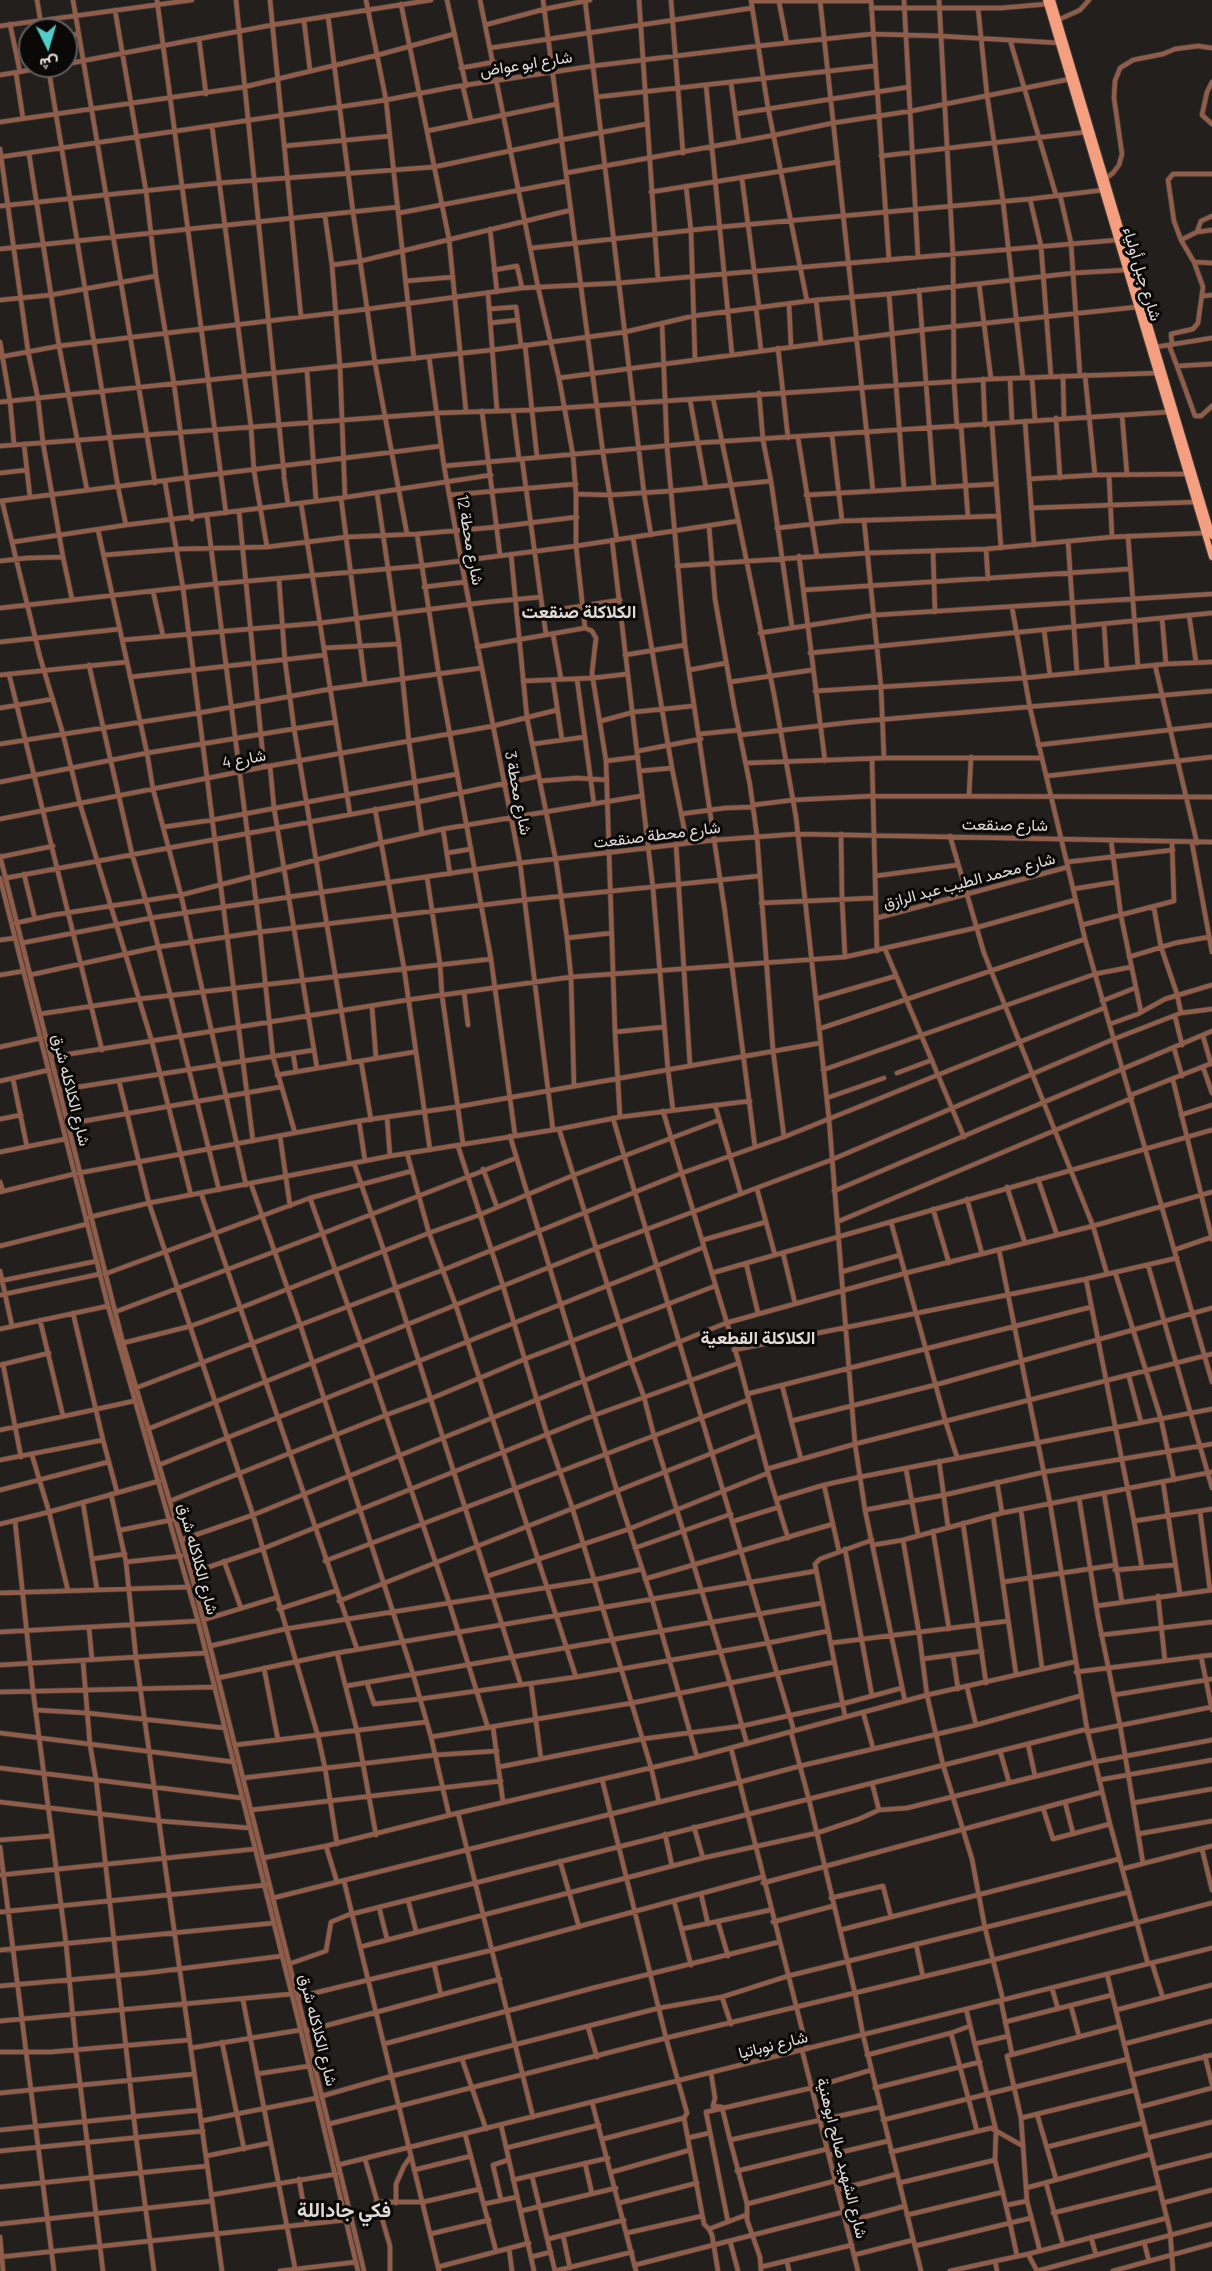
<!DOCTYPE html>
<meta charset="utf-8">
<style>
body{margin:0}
#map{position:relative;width:1212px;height:2271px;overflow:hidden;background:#221f1d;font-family:Barlow,Vazirmatn,sans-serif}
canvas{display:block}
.north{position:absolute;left:18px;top:18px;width:60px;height:60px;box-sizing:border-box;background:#0b0908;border:2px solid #605e5d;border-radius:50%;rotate:175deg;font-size:16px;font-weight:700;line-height:24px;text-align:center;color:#e0dedd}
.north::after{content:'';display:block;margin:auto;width:21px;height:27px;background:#53cdc9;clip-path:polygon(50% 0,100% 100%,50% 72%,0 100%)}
</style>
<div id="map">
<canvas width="1212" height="2271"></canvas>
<div class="north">ش</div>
</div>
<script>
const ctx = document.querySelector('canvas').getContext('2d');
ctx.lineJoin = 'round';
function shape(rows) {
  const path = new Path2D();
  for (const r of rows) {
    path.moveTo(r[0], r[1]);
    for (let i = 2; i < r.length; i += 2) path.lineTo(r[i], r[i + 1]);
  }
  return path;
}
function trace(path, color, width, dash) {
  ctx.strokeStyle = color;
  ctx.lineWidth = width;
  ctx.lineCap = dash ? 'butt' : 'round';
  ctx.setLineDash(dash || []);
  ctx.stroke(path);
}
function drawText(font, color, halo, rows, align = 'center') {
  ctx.font = font + ' Barlow,Vazirmatn,sans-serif';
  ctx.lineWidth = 6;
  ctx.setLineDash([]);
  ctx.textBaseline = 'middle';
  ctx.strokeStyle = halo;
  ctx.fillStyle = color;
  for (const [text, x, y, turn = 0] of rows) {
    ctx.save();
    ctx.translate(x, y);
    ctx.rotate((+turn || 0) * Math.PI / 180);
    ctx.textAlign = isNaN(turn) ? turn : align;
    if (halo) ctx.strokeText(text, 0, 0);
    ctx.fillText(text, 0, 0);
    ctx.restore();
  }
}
const minor = shape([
 [37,0,42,30],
 [73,0,155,483],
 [157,0,226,513],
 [236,0,284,474],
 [270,0,301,317],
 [366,0,386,100,414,359],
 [447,0,466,86],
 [480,0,538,287,559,378,573,455,576,494,576,546,585,628],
 [543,0,603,453,617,540],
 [585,0,644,493,651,535],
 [639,0,658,280],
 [671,0,683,153],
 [751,0,768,108,807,301],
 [820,0,873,491],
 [871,0,889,260],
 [904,0,918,257],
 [939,0,953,255,954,382,957,427],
 [751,1,871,1],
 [779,2,787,43],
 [401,4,449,239,466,412],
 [871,8,1001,8,1047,4],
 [978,8,987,95,1003,201,1023,378],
 [115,10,146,191,156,276,174,384,192,519],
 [328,16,353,212,375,363,407,534],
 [1058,20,1080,10,1089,0],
 [304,21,310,70],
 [10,24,20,72],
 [485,25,545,9,590,0],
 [0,26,192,0],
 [66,36,79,34],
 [199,39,206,94],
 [1010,40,1056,195],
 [490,48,752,8],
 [66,64,272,25,431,0],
 [48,66,118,487,126,525],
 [461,68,494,62],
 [16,73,23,118],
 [0,75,54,66],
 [1212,82,1207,92,1202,115,1212,124],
 [731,83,739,141],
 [706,85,732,355],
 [463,87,471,121],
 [597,97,874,66],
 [735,114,909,87],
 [0,122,244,87,378,55,454,34],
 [212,126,251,427,254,471,267,547],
 [427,131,557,104],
 [284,146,390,136],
 [0,149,28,351,38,399,43,443,63,557,72,599],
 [29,154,59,346,87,490],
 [881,156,1086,132],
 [0,157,386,100,453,87,593,66,758,46,872,34,940,36,1060,43],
 [566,173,775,135,833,123,911,111,1070,79],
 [1212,174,1173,174,1168,180,1174,221,1181,240,1194,262,1212,263],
 [742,179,759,307],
 [1105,179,1113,173,1119,165,1122,154,1114,98,1115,81,1120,68,1133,60,1163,54,1175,49,1198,46,1212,48],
 [686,186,691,231,695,359],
 [651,192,838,162],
 [1060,195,1071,243,1080,376],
 [1030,199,1041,246,1051,377],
 [0,206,219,183,434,167,561,140,646,124],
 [399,213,567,181],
 [325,216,332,265,340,367,345,497],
 [490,229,497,292],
 [1197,232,1201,221,1212,216],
 [1181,240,1197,232,1212,230],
 [532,248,720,227,1030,199,1103,190],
 [0,249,398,207],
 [332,265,361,261,571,210],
 [494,270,517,266,522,288],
 [406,281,453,277],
 [979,284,991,379],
 [919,290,934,488],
 [488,293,497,411],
 [889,294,904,489],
 [1203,296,1212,295],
 [0,300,51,295,156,276],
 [816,300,821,343],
 [789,304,791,346],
 [756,308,761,350],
 [489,309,516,307,521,345],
 [490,323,517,320],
 [662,323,667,447,685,645,725,912,755,1147],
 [0,342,10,401,14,444],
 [525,345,537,457],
 [1169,345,1177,366,1212,364],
 [1172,345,1171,334,1193,329,1198,323,1203,287,1194,262],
 [1156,347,1212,338],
 [778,348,788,438],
 [0,357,59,346,368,309,522,288,619,283,1117,240],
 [429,357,444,466,465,582,520,863,553,1130],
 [1177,366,1195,416,1201,416,1212,406],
 [307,371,316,500],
 [1085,375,1095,475],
 [1063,376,1064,418],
 [559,378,921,330,1137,307],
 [1032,378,1035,420],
 [983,379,985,425],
 [1010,379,1012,422],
 [759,393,763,440,771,481,792,627],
 [713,398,774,694,796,817,829,1119,855,1444,865,1510,905,1701],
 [690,400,706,488],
 [0,402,492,350,625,332,693,316,816,300,889,294,1074,273,1126,270],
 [482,411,500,555],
 [513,411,519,459],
 [1122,415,1127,475],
 [1056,418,1060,478],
 [1025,421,1034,545],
 [992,425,1001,548],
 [961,426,968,517],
 [832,435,842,521],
 [798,438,817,556],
 [24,444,30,497],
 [0,446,437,413,532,410,991,379,1158,373],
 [522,459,546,635],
 [444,466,697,443,1169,412],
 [0,473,27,470],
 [1109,475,1112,537],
 [284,477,288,504],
 [1029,479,1095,475,1188,474],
 [165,482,183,588,253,1141],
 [377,493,399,644,409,742,422,834],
 [576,494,610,495,671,491,771,481],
 [450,495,576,484],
 [806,495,996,484],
 [341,498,365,683],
 [1,501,441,446],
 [2,501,40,657,63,734,80,804,152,1042,191,1195],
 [301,503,350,814],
 [1031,508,1196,502],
 [239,511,264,767],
 [207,516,260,932,273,1057,295,1133],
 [864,520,881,687,884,758],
 [709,526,715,599,734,706,750,785,757,836,773,1050,784,1137],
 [777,528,842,521,999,516],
 [98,530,147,753,153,789,181,895,246,1185],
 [417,534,439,675,491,959,515,1135],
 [1128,536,1138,667],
 [633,538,672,768,687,843],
 [612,540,653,888,668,1070,673,1110],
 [1068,541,1077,673],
 [13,542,126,525,341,498,491,475],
 [986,549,988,579],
 [933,551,935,612],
 [511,554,527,718,556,861,567,938,571,977,574,1086],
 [104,555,177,549,267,547,347,537,417,534,497,527,577,517],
 [799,556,825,761],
 [0,561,27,558,63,557],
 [677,566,868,553,986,549,1112,537,1205,533],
 [279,580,285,661,294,728,350,1063],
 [424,587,465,582],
 [804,590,1130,569],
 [153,591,163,636],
 [1012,607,1030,708,1085,939,1212,1382],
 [0,608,214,584,421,566,576,546,738,521],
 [543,612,620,600],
 [1189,615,1196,662],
 [1162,618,1166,664],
 [1104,624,1107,670],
 [1044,630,1050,675],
 [760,633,875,615,1212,594],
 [553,634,561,679],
 [122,640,320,623,488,602,541,597],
 [0,642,120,629],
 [477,647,585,628,592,631,596,638,592,673,606,761,615,1032,620,1117],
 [324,648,399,644],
 [810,653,1212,613],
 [625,655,685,645],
 [89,665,132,854,151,918,219,1190],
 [1155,665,1197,843],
 [689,670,726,663],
 [9,674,102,1050],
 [0,675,127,662],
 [130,677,325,655],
 [577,679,594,804],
 [553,680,562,740],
 [523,681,593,678,627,674],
 [730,682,812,670],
 [815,691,1024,678,1166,664,1212,662],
 [0,708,53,699],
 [601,721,634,712,693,706],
 [700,734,739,730],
 [740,735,853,722,1212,691],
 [0,744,199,713,330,689,481,668],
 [533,744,585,737],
 [1038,745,1212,725],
 [638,751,701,739],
 [872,759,877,951],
 [606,761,638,757],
 [747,763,884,758,1042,758],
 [270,766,274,808,317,1068],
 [640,771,672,768],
 [1047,776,1212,757],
 [540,781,577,778,607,780],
 [0,782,147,753,335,722],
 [969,796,971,757],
 [753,805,793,800,873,796,1212,797],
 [375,809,404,968,430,1150],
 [681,814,725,808,753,807],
 [0,819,264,767,493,726,557,710],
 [164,827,212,820,457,774],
 [443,829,450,874],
 [841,834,842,898,845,957],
 [950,836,984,953,1093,1226,1107,1274],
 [1111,840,1121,916,1141,1012],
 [1192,843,1212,952],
 [676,844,690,1065],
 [447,853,471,849],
 [0,856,123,1343,191,1573,210,1646,306,2031,364,2271],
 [0,857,53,846],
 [1067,862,1173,850],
 [24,874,35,919],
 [875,876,958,865],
 [427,877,440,964,442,995,463,1144],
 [0,878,108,1306,198,1621,298,2019,358,2271],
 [6,878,418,802,539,776],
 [1073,889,1116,882],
 [761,903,875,898],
 [877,918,1068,867],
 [16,923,53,915,181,895,381,843,443,829,641,796],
 [1082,925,1174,901,1172,843],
 [567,938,612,933],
 [0,940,15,938],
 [22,943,151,918,289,897,520,863,715,840,797,834,1212,842],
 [885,949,964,1137],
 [1129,957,1175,943,1209,937],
 [0,975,24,971],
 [30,975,158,947,260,932,524,900,759,876],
 [464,992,468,1025],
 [816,999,896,976],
 [1102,1001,1135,988],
 [372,1007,376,1058],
 [1181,1013,1212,1009],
 [40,1014,139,999,491,959],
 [1175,1016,1182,1045],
 [1110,1024,1138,1014,1165,999,1212,985],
 [819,1029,1085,939],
 [615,1032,664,1027],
 [1203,1036,1211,1064],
 [0,1047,41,1038],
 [1174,1048,1182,1076],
 [293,1053,296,1072],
 [51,1057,407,1000,571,977,845,957,975,928,1075,900],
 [361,1061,371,1120],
 [1203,1067,1212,1093],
 [823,1070,1095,974,1131,967],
 [897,1073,932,1060],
 [277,1075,414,1052],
 [13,1079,27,1147],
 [1173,1080,1212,1239],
 [0,1081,49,1070],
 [119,1081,149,1203,253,1515,318,1736,325,1768,337,1844],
 [59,1090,314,1050],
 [1131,1095,1212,1063],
 [827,1098,884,1078],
 [715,1105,741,1194],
 [663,1111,739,1363,768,1473,788,1538],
 [1181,1115,1212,1105],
 [387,1117,390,1156],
 [613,1118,794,1731],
 [0,1119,21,1115],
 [359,1121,365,1161],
 [67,1124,280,1087],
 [559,1129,631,1361,644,1397,654,1436,730,1683,747,1744],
 [280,1136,290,1206],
 [510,1136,617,1491,652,1599,697,1757],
 [458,1146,503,1286,547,1434,572,1507,651,1767,659,1802],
 [0,1152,65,1139],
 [407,1153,429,1233,456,1306,576,1677],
 [354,1163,384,1251,521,1685],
 [483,1169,497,1207],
 [79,1173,359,1121,456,1107,820,1043],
 [1038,1179,1057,1235],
 [0,1182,3,1191],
 [251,1184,300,1324,413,1674,431,1737,449,1815],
 [1007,1187,1025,1243],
 [757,1189,775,1255],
 [834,1191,1212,1031],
 [0,1192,74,1174],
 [201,1193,357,1649],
 [310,1198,374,1380,449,1602,488,1728],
 [967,1199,982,1254],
 [933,1209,949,1263],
 [90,1217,149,1203,390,1156,559,1129,620,1117,750,1101],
 [837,1222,1132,1098],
 [891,1222,946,1423,957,1457],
 [703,1240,766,1222],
 [0,1246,87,1224],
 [999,1250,1050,1503,1087,1729,1110,1824,1148,1964],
 [1174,1250,1212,1237],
 [783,1253,795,1303],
 [746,1263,758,1313],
 [1148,1265,1212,1488],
 [0,1271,12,1326],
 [841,1272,900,1255],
 [1115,1272,1161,1419,1174,1480],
 [712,1273,1212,1130],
 [105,1274,310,1198,412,1171],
 [1086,1279,1134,1521,1142,1568],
 [0,1281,97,1261],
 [0,1295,100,1274],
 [115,1312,321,1234,516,1158],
 [73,1313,103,1440,117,1492],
 [40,1320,63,1416],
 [0,1329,108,1306],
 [123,1343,191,1326,240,1308,429,1233,479,1215,574,1175,719,1120],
 [734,1350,1086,1279,1177,1258],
 [3,1364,21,1457],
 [0,1365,49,1353],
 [1129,1377,1141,1422],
 [782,1385,801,1459],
 [136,1388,443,1270,682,1173,784,1137,1104,1008],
 [747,1394,1091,1307],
 [791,1421,935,1385,1212,1308],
 [148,1429,597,1248,831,1160,1114,1039,1181,1013,1177,994,1161,947,1154,908],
 [0,1430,134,1401],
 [32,1455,49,1512,68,1591],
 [0,1460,103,1440],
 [939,1461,948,1527],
 [159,1465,704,1247],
 [767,1469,855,1444,1212,1354],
 [906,1469,918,1535],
 [997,1482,1002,1513],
 [1163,1482,1180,1594],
 [824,1485,839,1551],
 [0,1490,108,1462],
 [1104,1493,1122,1602],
 [111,1494,126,1562,136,1658,222,2271],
 [1079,1498,1098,1617,1120,1725,1143,1863],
 [777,1499,824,1485,860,1477,1212,1409],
 [170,1501,386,1415,430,1399,525,1359,715,1286],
 [83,1503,97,1590],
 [865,1510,944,1495,1044,1472,1212,1444],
 [1021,1510,1042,1668],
 [1200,1511,1210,1590],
 [993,1515,1016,1674],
 [15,1521,33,1691,66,1943,76,2051,103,2271],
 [734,1521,779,1507],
 [1134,1521,1212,1509],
 [963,1523,986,1683],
 [0,1524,49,1512,159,1481],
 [121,1530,171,1520],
 [933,1531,949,1629],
 [181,1540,253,1515,726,1323,906,1273,1093,1226,1212,1192],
 [903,1540,919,1633,927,1695,943,1765,972,1859,985,1928,1003,2000],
 [873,1545,903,1540,1002,1513,1212,1472],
 [635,1548,731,1514],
 [845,1549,872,1696],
 [92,1559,125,1554],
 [224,1561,241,1608],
 [325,1561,748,1400],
 [126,1562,181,1556],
 [1115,1570,1174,1565],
 [191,1573,262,1549,595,1415,739,1363],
 [488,1576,629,1529,768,1473],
 [645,1579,833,1524],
 [1003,1582,1115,1565],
 [0,1593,189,1587],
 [1158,1596,1165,1661],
 [339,1601,758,1435],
 [1096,1606,1212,1590],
 [279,1609,335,1591],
 [203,1620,275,1598],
 [89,1628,92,1660],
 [0,1632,198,1621],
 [1101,1635,1212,1622],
 [831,1643,1008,1621],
 [210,1646,285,1629,594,1580,642,1569],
 [337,1653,357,1731,376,1835],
 [953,1655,958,1689],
 [1201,1656,1212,1710],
 [922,1659,982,1651],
 [83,1661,90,1745,96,1779,136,2137,154,2271],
 [0,1665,206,1653],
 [264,1668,278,1740],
 [1076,1672,1212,1655],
 [218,1678,337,1653,816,1571],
 [367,1683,374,1704,420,1699,576,1677,768,1643,828,1631],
 [531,1684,541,1759],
 [346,1686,822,1603],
 [967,1687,976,1725],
 [0,1692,215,1687],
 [1114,1695,1212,1679],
 [36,1710,87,1713,225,1728],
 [863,1712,873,1748],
 [845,1716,815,1564,820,1559,872,1540],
 [493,1727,503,1802],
 [791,1732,809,1800,855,1993,863,2035,921,2271],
 [1087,1732,1212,1707],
 [0,1733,234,1762],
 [431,1737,632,1703,834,1662],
 [1028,1744,1035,1776],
 [235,1745,426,1722],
 [731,1748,807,2049],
 [1000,1751,1009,1782],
 [499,1767,642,1739,742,1726,842,1704,902,1688],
 [0,1768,242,1798],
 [243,1778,435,1755,497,1751],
 [602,1779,666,2038,687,2113,684,2118,603,2139],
 [1099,1780,1212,1760],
 [872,1783,879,1810],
 [0,1802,160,1821,250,1828],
 [1065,1802,1073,1833],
 [1133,1803,1212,1789],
 [1043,1808,1053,1839,1110,1824],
 [251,1810,501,1781],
 [458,1813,533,2117],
 [694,1827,703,1858],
 [665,1834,672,1866],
 [1138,1834,1212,1821],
 [0,1840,51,1836],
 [326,1846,337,1882],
 [0,1847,54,2271],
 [1202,1849,1212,1890],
 [263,1858,326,1846,458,1813,697,1757,927,1695,1074,1662],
 [560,1861,579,1927],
 [1122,1869,1212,1846],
 [0,1875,255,1849],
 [344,1881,439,2271],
 [763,1883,1102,1792],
 [701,1894,708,1924],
 [273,1898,740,1782,800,1766,976,1725,1080,1696],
 [831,1898,883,1886,891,1917],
 [408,1900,416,1931],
 [674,1901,691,1965],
 [379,1907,387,1939],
 [0,1912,266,1885],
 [718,1922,728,1956],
 [773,1922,833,1906],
 [682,1929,770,1910],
 [840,1930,1119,1859],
 [916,1944,923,1977],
 [360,1947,703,1858,817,1833,859,1819,879,1810,907,1808,1094,1762,1212,1740],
 [0,1950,274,1923],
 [1152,1963,1163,1998],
 [289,1964,326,1951,331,1922,348,1915,1087,1729],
 [434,1964,441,1995],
 [1107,1974,1170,2231,1173,2271],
 [0,1986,146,1973,282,1956],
 [1052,1988,1058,2009],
 [298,1997,492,1950,762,1877],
 [722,1997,731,2024],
 [243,2000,295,2268],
 [1001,2001,1012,2054],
 [1071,2006,1079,2036],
 [966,2009,996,2130,995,2160,1010,2223,1031,2218],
 [1116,2010,1212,1985],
 [0,2021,291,1994],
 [1005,2022,1112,1995],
 [588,2027,597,2057],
 [306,2031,500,1979],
 [951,2033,977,2131],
 [222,2042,244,2149],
 [384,2044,593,1988,779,1942],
 [975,2044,1008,2036],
 [1124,2044,1212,2021],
 [191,2048,300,2030],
 [802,2050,858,2271],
 [0,2052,51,2052,189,2040],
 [867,2055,951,2033,970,2026],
 [1205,2056,1212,2084],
 [462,2059,486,2129],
 [711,2073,715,2098,713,2106,722,2107,730,2140,880,2107],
 [257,2074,309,2066],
 [1132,2075,1212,2055],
 [875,2088,980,2062],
 [0,2093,194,2074],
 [322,2096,392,2076,659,2008,722,1997,788,1976,1129,1892],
 [592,2102,636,2271],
 [1140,2107,1212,2088],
 [1037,2114,1056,2179],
 [684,2118,704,2224,709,2229,712,2235,718,2271],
 [1021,2118,1135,2090],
 [883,2120,1128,2059],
 [201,2121,317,2098],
 [329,2124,666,2038,993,1960,1212,1903],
 [501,2125,534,2271],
 [0,2130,200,2110],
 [465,2134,496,2251],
 [688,2138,709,2133],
 [1147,2138,1212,2122],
 [730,2140,747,2204,747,2220,760,2257,761,2271],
 [1047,2147,1143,2123],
 [506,2148,599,2125],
 [0,2151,203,2131],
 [891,2152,991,2128,1023,2146],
 [829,2155,888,2141],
 [206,2156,270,2143],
 [365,2159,390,2246,390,2271],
 [585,2163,592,2194],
 [338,2165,1212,1948],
 [1155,2169,1212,2155],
 [414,2170,471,2156],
 [737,2171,827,2149],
 [612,2172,690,2150],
 [532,2176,555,2271],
 [299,2179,307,2224],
 [513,2180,608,2158],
 [899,2183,995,2160],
 [1046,2183,1063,2244],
 [0,2187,207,2166],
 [1026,2188,1151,2154],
 [837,2190,897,2174],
 [211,2195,336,2174],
 [501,2200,493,2165,508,2160],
 [376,2202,423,2202,480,2189],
 [396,2203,396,2184,404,2166,411,2156],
 [619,2203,697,2183],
 [1163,2203,1212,2190],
 [484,2204,517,2197],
 [747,2204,835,2181],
 [1007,2205,1027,2201],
 [521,2211,616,2188],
 [1053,2213,1159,2187],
 [907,2215,1003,2192],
 [728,2222,706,2112,811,2088,871,2070],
 [846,2222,905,2206],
 [0,2224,212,2201],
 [709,2229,746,2215],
 [627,2233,702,2216],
 [430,2234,489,2220],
 [563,2235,570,2268],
 [0,2237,3,2271],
 [1091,2237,1096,2255],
 [548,2239,624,2220],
 [730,2241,738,2271],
 [1144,2242,1149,2261],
 [915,2246,1010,2223,1017,2256],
 [509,2248,512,2271],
 [1040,2251,1027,2201,1021,2118,1007,2056,1120,2026],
 [1028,2254,1037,2271],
 [854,2255,913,2240],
 [0,2257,346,2220],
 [531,2257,551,2252],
 [995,2261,997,2271],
 [787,2262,789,2271],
 [635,2265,843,2212],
 [438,2267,529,2243],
 [761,2267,852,2245],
 [280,2271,356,2262],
 [555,2271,632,2252],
 [950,2271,1028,2254,1167,2218],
 [1037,2271,1212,2224],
 [1113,2271,1212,2244]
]);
const major = shape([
 [1046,0,1212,557],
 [1052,0,1212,536]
]);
const streetNames = [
 ["شارع ابو عواض",526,64,-9],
 ["شارع جبل أولياء",1142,274,73],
 ["شارع محطة 12",470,540,80],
 ["شارع 4",244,759,-11],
 ["شارع محطة 3",518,793,79],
 ["شارع صنقعت",1005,825,1],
 ["شارع محطة صنقعت",657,835,-7],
 ["شارع محمد الطيب عبد الرازق",969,881,-15],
 ["شارع الكلاكله شرق",71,1090,76],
 ["شارع الكلاكله شرق",198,1559,75],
 ["شارع الكلاكله شرق",318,2030,76],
 ["شارع نوباتيا",773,2045,-14],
 ["شارع الشهيد صالح ابوهنية",842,2158,76]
];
const neighbourhoodNames = [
 ["الكلاكلة صنقعت",579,612],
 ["الكلاكلة القطعية",758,1338]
];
const quarterNames = [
 ["فكي جاداللة",344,2210]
];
trace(minor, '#3d3a38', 6);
trace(major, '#3d3a38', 8);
trace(minor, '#8f5d49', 4.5);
trace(major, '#f4a080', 6);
drawText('16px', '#e0dedd', '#0b0908', streetNames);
drawText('bold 18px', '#e0dbd9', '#0b0908', neighbourhoodNames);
drawText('bold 20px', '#e0dbd9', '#0b0908', quarterNames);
</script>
